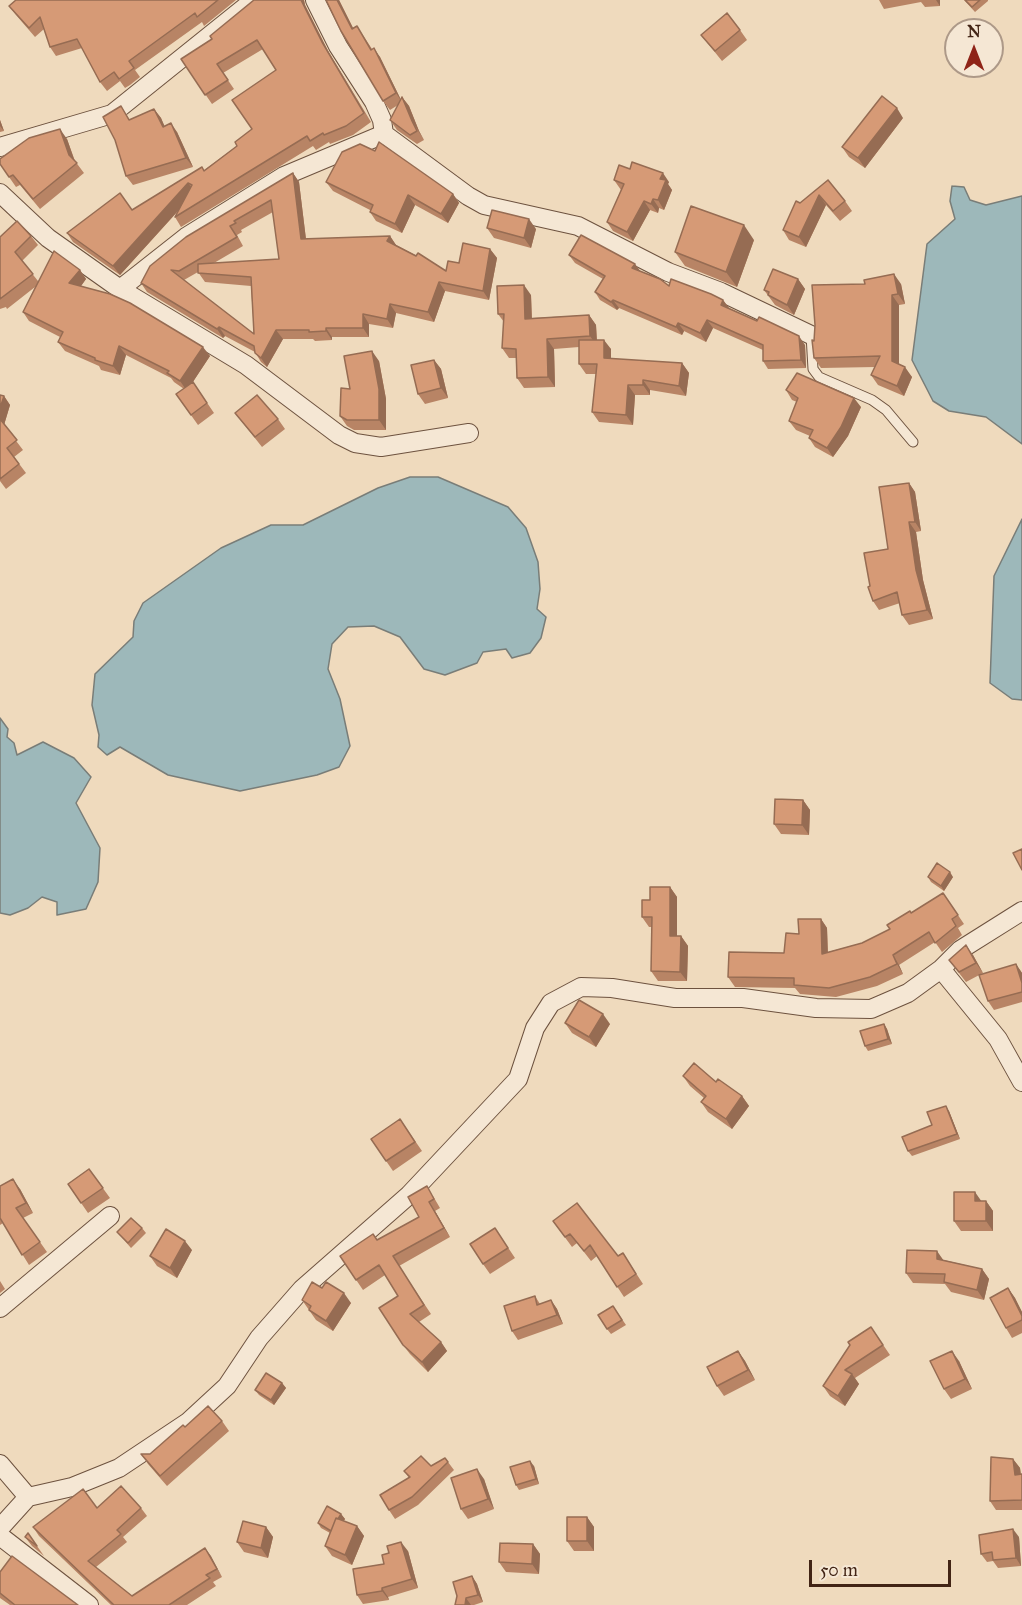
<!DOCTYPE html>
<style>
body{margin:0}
#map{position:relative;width:1022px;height:1605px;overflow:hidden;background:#efdabd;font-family:"IM FELL Great Primer",serif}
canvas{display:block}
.north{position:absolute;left:944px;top:18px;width:60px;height:60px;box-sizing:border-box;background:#f5e7d4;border:2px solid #ad9988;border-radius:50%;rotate:0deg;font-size:16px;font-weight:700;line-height:24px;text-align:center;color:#422415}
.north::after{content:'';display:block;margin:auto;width:21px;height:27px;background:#8f2418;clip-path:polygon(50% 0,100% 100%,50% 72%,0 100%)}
.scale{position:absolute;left:809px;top:1560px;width:142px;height:27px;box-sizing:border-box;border:3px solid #422415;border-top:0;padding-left:8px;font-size:18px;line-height:21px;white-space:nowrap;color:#422415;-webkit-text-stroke:4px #f5e7d4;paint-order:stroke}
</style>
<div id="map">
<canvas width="1022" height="1605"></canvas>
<div class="north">N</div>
<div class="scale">50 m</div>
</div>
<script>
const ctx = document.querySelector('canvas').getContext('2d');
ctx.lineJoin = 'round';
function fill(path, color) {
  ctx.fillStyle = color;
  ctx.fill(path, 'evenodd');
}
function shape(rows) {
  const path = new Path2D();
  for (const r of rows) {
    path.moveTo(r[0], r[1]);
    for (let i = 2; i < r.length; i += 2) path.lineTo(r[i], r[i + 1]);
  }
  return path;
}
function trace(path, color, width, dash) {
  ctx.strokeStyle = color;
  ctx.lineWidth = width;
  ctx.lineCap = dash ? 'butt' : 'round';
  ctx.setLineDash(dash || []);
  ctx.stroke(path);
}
const water = shape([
 [952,186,964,187,970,200,986,205,1022,196,1022,444,986,417,949,411,933,401,912,360,927,244,955,219,950,201,952,186],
 [410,477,438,477,508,507,526,528,538,562,540,589,537,609,546,617,541,638,530,653,512,658,506,649,483,652,477,663,445,675,424,669,400,637,374,626,348,627,332,644,328,669,340,699,350,746,339,767,317,775,240,791,168,775,120,747,107,755,98,747,99,735,92,705,95,674,133,637,134,621,143,603,221,548,271,525,303,525,378,488,410,477],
 [1022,519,1022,700,1012,699,990,683,994,576,1022,519],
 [0,718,8,729,7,737,14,743,17,755,43,742,74,758,91,777,76,803,100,848,98,882,86,909,57,915,57,902,42,897,28,908,10,915,0,913,0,718]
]);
const lane = shape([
 [811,335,813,369,819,377,872,400,886,410,913,442]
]);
const street = shape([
 [315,0,338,46,374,102,382,120,384,134,468,196,484,205,578,226,668,272,721,292,811,335],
 [0,147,112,114,254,0],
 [0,193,48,238,120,289,246,365,339,435,355,443,381,447,469,433],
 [120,289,186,237,284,176,384,134],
 [941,969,998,1039,1022,1082],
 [0,1308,110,1216],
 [0,1464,28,1497,0,1528],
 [28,1497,72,1487,119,1468,188,1422,227,1386,259,1338,302,1289,409,1195,518,1079,535,1028,551,1003,581,987,612,988,675,998,743,998,816,1008,871,1009,908,993,941,969,960,950,1022,911],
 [0,1536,89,1605]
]);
const wall = shape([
 [16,0,236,0,204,26,202,22,135,70,140,77,130,85,125,88,120,81,107,91,100,82,82,48,56,56,50,47,44,29,35,37,16,15,9,6],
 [254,0,304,0,305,5,328,51,371,122,353,135,330,144,329,142,316,150,313,146,181,227,175,217,179,210,120,275,73,242,67,233,132,210,202,167,204,170,237,146,252,129,276,70,263,49,223,73,234,89,212,104,181,59,212,39],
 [326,0,339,0,353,28,357,26,372,49,380,57,401,100,402,97,409,106,419,131,424,140,417,144,397,130,390,120,398,105,390,110,383,101],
 [879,0,940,0,940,6,925,7,921,2,884,9],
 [964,0,988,0,988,1,975,12],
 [740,30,747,40,722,61,701,35],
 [121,106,130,120,154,109,161,118,164,126,177,132,193,167,133,185,126,176],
 [903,118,865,168,849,157,842,147],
 [0,120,4,131,0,132],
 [67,139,75,161,84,173,40,209,20,185,16,187,0,164],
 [293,173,299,182,306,239,390,236,396,245,446,271,459,263,490,249,497,258,489,300,445,291,434,322,396,313,393,328,369,324,369,337,332,337,332,340,315,341,313,339,283,339,267,367,261,362,255,352,225,336,223,338,147,292,141,283],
 [273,212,279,259,214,263,243,246,237,235,242,232,241,230],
 [198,272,205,282,251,286,254,334,184,280],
 [614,180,669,182,668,184,672,190,664,210,659,208,658,213,650,210,633,241,613,231,607,222,621,190],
 [828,180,845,201,852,211,840,221,826,205,806,247,789,240,783,230,800,203],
 [326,182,453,194,459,203,448,223,415,205,402,233,376,221,370,212,370,210,333,191],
 [487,228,536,229,531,248,494,238],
 [31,236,38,245,22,261,38,281,80,270,86,279,81,286,210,356,192,383,193,382,214,413,198,425,176,394,184,389,174,382,171,378,126,355,120,375,101,370,99,366,65,351,58,342,60,337,29,321,23,312,35,287,7,309,6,307,0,309,0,237],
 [754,240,737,287,685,266,675,252],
 [569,255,640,272,669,286,723,300,729,308,805,345,806,368,768,369,763,361,763,350,713,328,706,342,684,331,682,335,619,308,617,310,600,300,595,292,603,279,575,263],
 [798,279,805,289,794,315,775,305,764,290],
 [901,284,905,304,899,305,899,364,912,377,904,396,878,385,871,375,875,367,821,368,814,358,814,341],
 [531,295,532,318,589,315,596,325,597,340,611,349,611,359,682,363,689,373,686,396,650,390,650,395,635,395,633,425,599,422,592,412,596,374,586,374,579,364,579,347,554,349,555,387,524,388,517,378,516,358,509,358,502,348,504,322,498,314],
 [434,360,441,369,448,398,425,404,418,394],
 [379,361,386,399,386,430,354,430,347,426,340,416,350,389],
 [786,390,861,407,848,436,833,457,815,447,809,438,810,436,796,430,789,421,797,402,792,400],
 [0,395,4,396,10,405,4,425,23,450,14,457,26,473,6,489,0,481],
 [235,413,278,419,285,429,262,447],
 [909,483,915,492,921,531,916,532,923,580,933,619,909,625,902,615,900,603,879,610,873,601,870,586,888,549],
 [803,800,810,810,809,835,781,834,774,824],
 [928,877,953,877,944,891,931,882],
 [670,887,677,897,677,936,681,936,688,946,687,981,658,981,651,971,652,927,649,927,642,917,650,900],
 [943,893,964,924,958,928,962,935,942,952,935,942,899,965,903,974,877,986,836,997,800,994,795,988,735,987,728,977,784,953,799,934,821,919,827,928,828,952,862,943,890,929,911,913],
 [973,955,983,973,966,982,949,960],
 [1016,964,1022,973,1022,1002,994,1010,988,1001],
 [565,1023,610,1024,596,1047,572,1033],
 [884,1024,887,1029,892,1044,868,1051,865,1046],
 [683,1076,716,1082,742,1096,749,1106,732,1129,708,1112,701,1102,704,1098,690,1086],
 [949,1111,960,1139,912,1156,908,1151,932,1125],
 [400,1119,422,1151,393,1171,371,1139],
 [89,1169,110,1198,88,1213,68,1184],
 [0,1186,20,1189,33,1213,23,1218,47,1252,29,1265,3,1223,0,1225],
 [433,1196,440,1208,435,1211,450,1237,399,1266,431,1314,419,1322,441,1342,447,1351,428,1372,410,1354,403,1345,398,1296,385,1275,363,1290,340,1256,377,1240,419,1217],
 [981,1201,986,1201,993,1211,993,1231,961,1231,954,1221],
 [553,1221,618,1256,623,1253,643,1284,624,1297,597,1256,591,1261,577,1243,572,1247],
 [142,1228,146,1233,131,1248,117,1232],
 [495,1228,515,1258,490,1274,483,1264],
 [192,1250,177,1278,157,1266,150,1256],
 [944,1260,982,1269,989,1279,984,1300,951,1292,945,1284,913,1283,906,1273],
 [0,1281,5,1289,0,1293],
 [322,1288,351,1303,333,1331,316,1320,302,1300],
 [1008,1288,1015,1298,1022,1312,1022,1333,1012,1338,1006,1328],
 [535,1296,540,1304,551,1300,557,1309,563,1324,518,1340,512,1331],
 [613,1306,626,1325,611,1334,607,1329],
 [871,1327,890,1355,855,1378,859,1384,845,1406,830,1396,823,1386],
 [738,1351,745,1361,755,1380,724,1396,717,1386],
 [959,1361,972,1389,951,1399,944,1389],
 [282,1383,286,1388,274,1405,259,1395,255,1390],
 [222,1421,229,1431,167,1486,148,1464,141,1454,150,1454,185,1427],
 [445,1458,454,1470,418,1505,395,1519,389,1510,409,1478,404,1471,431,1466],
 [1013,1459,1020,1468,1021,1475,1022,1474,1022,1510,996,1510,990,1501],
 [534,1466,539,1484,519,1490,516,1485],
 [484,1479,494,1509,468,1519,461,1509],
 [97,1508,141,1508,147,1516,123,1537,127,1542,96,1567,132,1596,205,1548,222,1577,213,1582,216,1586,187,1605,111,1605,39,1536,33,1527],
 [341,1514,345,1519,343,1521,357,1526,364,1536,352,1565,332,1556,325,1546,330,1533,321,1528,318,1523],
 [587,1517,594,1527,594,1551,574,1551,567,1541],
 [266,1527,273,1537,268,1558,244,1552,237,1542],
 [28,1533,44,1556,32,1546,25,1537],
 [1019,1537,1021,1566,998,1568,993,1561,987,1562,981,1554],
 [533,1544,540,1554,539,1574,506,1572,499,1562],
 [408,1551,418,1588,388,1597,389,1600,363,1604,357,1595,384,1564],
 [0,1572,78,1605,10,1605,0,1598],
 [472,1576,477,1584,483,1602,474,1605,455,1605]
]);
const shadedWall = shape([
 [301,0,304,0,305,5,328,51,371,122,322,42],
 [337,0,339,0,358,38,352,29],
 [936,0,940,0,940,6],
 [374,48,380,57,402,102,396,93],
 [402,97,409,106,419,131,424,140,412,121],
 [897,108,903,118,865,168,858,158],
 [154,109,161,118,169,136,163,127],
 [0,120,4,131,0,126],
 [171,123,177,132,193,167,186,158],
 [60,129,67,139,76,165,69,155],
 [293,173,299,182,307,248,301,239],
 [663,173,669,182,668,184,672,190,664,210,658,200,660,179],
 [188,183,195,192,120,275,113,266],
 [453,194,459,203,448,223,441,214],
 [408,195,415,205,402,233,395,224],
 [819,195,826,205,806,247,799,237],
 [653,199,659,208,658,213,651,204],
 [644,201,650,210,633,241,627,232],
 [529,219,536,229,531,248,524,238],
 [744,225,754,240,737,287,726,272],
 [390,236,396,245,394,250,387,241],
 [490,249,497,258,489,300,483,291],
 [635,264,641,272,632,268],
 [80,270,86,279,76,293,69,283],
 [894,274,901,284,905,304,898,294],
 [798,279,805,289,794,315,787,305],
 [439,282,445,291,434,322,428,312],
 [524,285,531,295,532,328,525,319],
 [892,295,899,305,899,371,892,361],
 [613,300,619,308,617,310,611,302],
 [723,300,729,308,721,305],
 [390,304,396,313,393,328,387,319],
 [363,314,369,324,369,337,363,328],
 [589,315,596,325,597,346,590,336],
 [707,320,713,328,706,342,700,333],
 [678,323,684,331,682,335,676,327],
 [219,327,225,336,223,338,217,329],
 [326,328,332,337,332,340,326,331],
 [276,330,283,339,267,367,261,358],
 [799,336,805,345,806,368,801,360],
 [547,339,554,349,555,387,548,377],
 [604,340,611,349,611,368,604,358],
 [119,346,126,355,120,375,113,366],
 [203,347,210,356,187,391,180,381],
 [372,351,379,361,386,399,386,430,379,420],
 [434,360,441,369,448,398,441,388],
 [682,363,689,373,686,396,679,386],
 [905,367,912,377,904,396,897,386],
 [643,380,650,390,650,395,643,385],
 [628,385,635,395,633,425,626,415],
 [4,396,10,405,4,425,0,419,0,408],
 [854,398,861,407,848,436,833,457,827,448],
 [909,483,915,492,921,531,915,522],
 [909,522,916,532,923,580,933,619,927,610,916,570],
 [803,800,810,810,809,835,802,825],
 [950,872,953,877,944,891,941,886],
 [670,887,677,897,677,945,670,936],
 [821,919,827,928,828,963,822,954],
 [681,936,688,946,687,981,680,972],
 [966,945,973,955,983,973,976,963],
 [893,955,899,965,903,974,897,964],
 [1016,964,1022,973,1022,983],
 [603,1014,610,1024,596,1047,589,1037],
 [884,1024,887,1029,892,1044,888,1039],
 [742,1096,749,1106,732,1129,726,1119],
 [946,1106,949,1111,960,1139,957,1134],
 [13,1179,20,1189,33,1213,26,1203],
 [975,1192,982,1202,975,1201],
 [986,1201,993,1211,993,1231,986,1221],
 [429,1202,435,1211,450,1237,444,1228],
 [185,1241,192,1250,177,1278,170,1268],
 [937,1251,944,1261,937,1259],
 [982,1269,989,1279,984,1300,977,1290],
 [1008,1288,1015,1298,1022,1312,1022,1316],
 [344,1293,351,1303,333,1331,326,1321],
 [551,1300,557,1309,563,1324,557,1315],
 [441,1342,447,1351,428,1372,422,1362],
 [738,1351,745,1361,755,1380,748,1370],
 [952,1351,959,1361,972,1389,965,1379],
 [852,1374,859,1384,845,1406,838,1396],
 [282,1383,286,1388,274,1405,271,1400],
 [1013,1459,1020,1468,1022,1484,1015,1475],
 [530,1461,534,1466,539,1484,536,1479],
 [477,1469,484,1479,494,1509,488,1499],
 [341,1514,345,1519,335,1536,331,1531],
 [587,1517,594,1527,594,1551,587,1541],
 [357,1526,364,1536,352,1565,345,1555],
 [266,1527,273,1537,268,1558,261,1548],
 [1013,1529,1019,1537,1021,1566,1016,1558],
 [401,1542,408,1551,418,1588,412,1579],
 [533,1544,540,1554,539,1574,532,1564],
 [205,1548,211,1556,222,1577,217,1569],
 [472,1576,477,1584,483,1602,478,1595],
 [382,1588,388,1597,389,1600,382,1591],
 [466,1598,471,1605,465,1605]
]);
const building = shape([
 [16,0,218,0,197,17,195,13,129,61,134,68,123,76,119,79,114,72,100,82,77,39,50,47,40,17,29,28,9,6,16,0],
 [254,0,301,0,322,42,364,113,346,126,324,135,323,133,310,141,307,136,175,217,192,185,188,183,113,266,67,233,120,193,132,210,202,167,204,171,237,146,235,142,252,129,232,100,276,70,257,40,217,64,228,80,205,95,181,59,212,39,210,36,254,0],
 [326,0,337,0,352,29,357,26,371,50,374,48,396,93,383,101,341,31,326,0],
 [965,0,980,0,972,7,965,0],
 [727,13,740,30,715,51,701,35,727,13],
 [882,96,897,108,858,158,842,147,882,96],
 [402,97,412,121,417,131,410,135,390,120,402,97],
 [121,106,129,120,154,109,163,127,171,123,186,158,126,176,115,140,103,117,121,106],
 [60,129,69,155,77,163,33,199,13,175,9,177,0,164,0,159,29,138,60,129],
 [379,142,453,194,441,214,408,195,395,224,370,212,373,205,326,182,342,152,360,144,375,151,379,142],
 [632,162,663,173,660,179,666,180,658,200,653,199,651,204,644,201,627,232,607,222,624,184,614,180,619,165,630,169,632,162],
 [293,173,301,239,390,236,387,241,416,256,418,253,446,271,448,261,459,263,463,243,490,249,483,291,439,282,428,312,390,304,387,319,363,314,363,328,326,328,326,331,309,332,309,330,276,330,261,358,255,353,254,346,219,327,217,329,141,283,150,266,186,237,293,173],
 [271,200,279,259,198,264,198,273,251,277,254,334,171,270,179,271,237,237,230,226,236,223,234,221,271,200],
 [828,180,845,201,833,211,819,195,799,237,783,230,796,201,800,203,828,180],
 [691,206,744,225,726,272,675,252,691,206],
 [492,210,529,219,524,238,487,228,492,210],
 [17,221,31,236,15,252,33,274,0,299,0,237,17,221],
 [581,235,635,264,632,268,660,279,669,286,671,279,711,294,723,300,721,305,757,321,759,317,799,336,801,360,763,361,763,345,707,320,700,333,678,323,676,327,613,300,611,302,595,292,605,276,569,255,581,235],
 [54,251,80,270,69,283,110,294,130,303,203,347,180,381,167,373,169,371,119,346,113,366,95,360,95,358,58,342,63,332,23,312,54,251],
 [773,269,798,279,787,305,768,295,769,292,764,290,773,269],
 [894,274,898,294,892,295,892,361,905,367,897,386,871,375,880,356,814,358,812,340,814,341,815,325,812,285,865,284,864,280,894,274],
 [524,285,525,319,589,315,590,336,547,339,548,377,517,378,516,349,502,348,504,314,498,314,497,286,524,285],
 [579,340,604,340,604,358,682,363,679,386,643,380,643,385,628,385,626,415,592,412,597,364,579,364,579,340],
 [372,351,379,389,379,420,347,420,340,416,341,388,350,389,344,356,372,351],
 [434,360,441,388,418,394,411,365,434,360],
 [797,373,854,398,841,427,827,448,809,438,813,430,789,421,798,398,786,390,797,373],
 [193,382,207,403,191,415,176,394,193,382],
 [0,395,4,396,0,408,0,395],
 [257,395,278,419,255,437,235,413,257,395],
 [0,419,17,440,7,448,19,464,0,479,0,419],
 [909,483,915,522,909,522,916,570,927,610,902,615,897,592,873,601,868,587,870,586,864,553,888,549,879,487,909,483],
 [775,799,803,800,802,825,774,824,775,799],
 [1022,849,1022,870,1013,853,1022,849],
 [937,863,950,872,941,886,928,877,937,863],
 [650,887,670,887,670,936,681,936,680,972,651,971,652,917,642,917,642,900,650,900,650,887],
 [943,893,958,915,952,919,956,926,935,943,929,932,893,955,897,964,870,977,829,988,794,985,794,978,728,977,729,952,784,953,786,933,799,934,798,919,821,919,822,954,862,943,890,929,887,925,910,911,911,913,943,893],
 [966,945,976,963,959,972,949,960,966,945],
 [1016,964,1022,983,1022,992,988,1001,979,975,1016,964],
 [579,1000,603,1014,589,1037,565,1023,579,1000],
 [884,1024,888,1039,865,1046,860,1031,884,1024],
 [694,1063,716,1082,718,1079,742,1096,726,1119,701,1102,706,1096,683,1076,694,1063],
 [946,1106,957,1134,908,1151,902,1137,932,1125,927,1112,946,1106],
 [400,1119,415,1142,386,1161,371,1139,400,1119],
 [89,1169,103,1188,81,1203,68,1184,89,1169],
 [13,1179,26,1203,16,1208,40,1242,22,1255,0,1218,0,1186,13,1179],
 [427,1186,434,1199,429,1202,444,1228,393,1256,424,1305,410,1314,441,1342,422,1362,403,1345,379,1308,398,1296,379,1265,356,1280,340,1256,373,1234,377,1240,419,1217,408,1197,427,1186],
 [954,1192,975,1192,975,1201,986,1201,986,1221,954,1221,954,1192],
 [577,1203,618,1256,623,1253,636,1274,617,1287,590,1245,584,1251,570,1234,565,1237,553,1221,577,1203],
 [131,1218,142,1228,128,1243,117,1232,131,1218],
 [495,1228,508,1248,483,1264,470,1244,495,1228],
 [166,1229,185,1241,170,1268,150,1256,166,1229],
 [907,1250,937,1251,937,1259,982,1269,977,1290,944,1282,945,1274,906,1273,907,1250],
 [312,1282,322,1288,326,1282,344,1293,326,1321,309,1310,311,1306,302,1300,312,1282],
 [1008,1288,1022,1316,1022,1320,1006,1328,990,1298,1008,1288],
 [535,1296,537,1305,551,1300,557,1315,512,1331,504,1306,535,1296],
 [613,1306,622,1320,607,1329,598,1315,613,1306],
 [871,1327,883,1345,845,1370,852,1374,838,1396,823,1386,850,1345,848,1342,871,1327],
 [738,1351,748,1370,717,1386,707,1367,738,1351],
 [952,1351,965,1379,944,1389,930,1361,952,1351],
 [266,1373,282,1383,271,1400,255,1390,266,1373],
 [208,1406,222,1421,160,1476,141,1454,150,1454,183,1425,185,1427,208,1406],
 [421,1456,431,1466,445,1458,448,1462,412,1497,389,1510,380,1495,410,1477,404,1471,421,1456],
 [991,1457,1013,1459,1015,1475,1022,1474,1022,1500,990,1501,991,1457],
 [530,1461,536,1479,516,1485,510,1467,530,1461],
 [477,1469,488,1499,461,1509,451,1478,477,1469],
 [121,1486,141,1508,117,1530,121,1534,88,1561,132,1596,205,1548,217,1569,206,1575,210,1578,169,1605,114,1605,33,1527,83,1489,97,1508,121,1486],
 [327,1506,341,1514,338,1519,336,1518,331,1531,318,1523,327,1506],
 [567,1517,587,1517,587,1541,567,1541,567,1517],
 [336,1518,357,1526,345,1555,325,1546,336,1518],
 [243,1521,266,1527,261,1548,237,1542,243,1521],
 [1013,1529,1016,1558,993,1560,992,1552,981,1554,979,1535,1013,1529],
 [28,1533,37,1546,25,1537,28,1533],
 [401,1542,412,1579,382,1588,382,1591,357,1595,353,1569,384,1564,382,1555,389,1553,387,1546,401,1542],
 [500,1543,533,1544,532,1564,499,1562,500,1543],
 [12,1556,78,1605,15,1605,0,1593,0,1572,12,1556],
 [472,1576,478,1595,466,1598,465,1605,455,1605,457,1596,453,1582,472,1576]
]);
fill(water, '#9db8ba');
trace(water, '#797d78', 1.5);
trace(lane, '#6d523f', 11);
trace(street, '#6d523f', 20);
trace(lane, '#f5e7d4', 9);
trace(street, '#f5e7d4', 18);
fill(wall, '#b88465');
fill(shadedWall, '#966c53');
fill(building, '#d69a76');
trace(building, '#966c53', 1.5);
</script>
